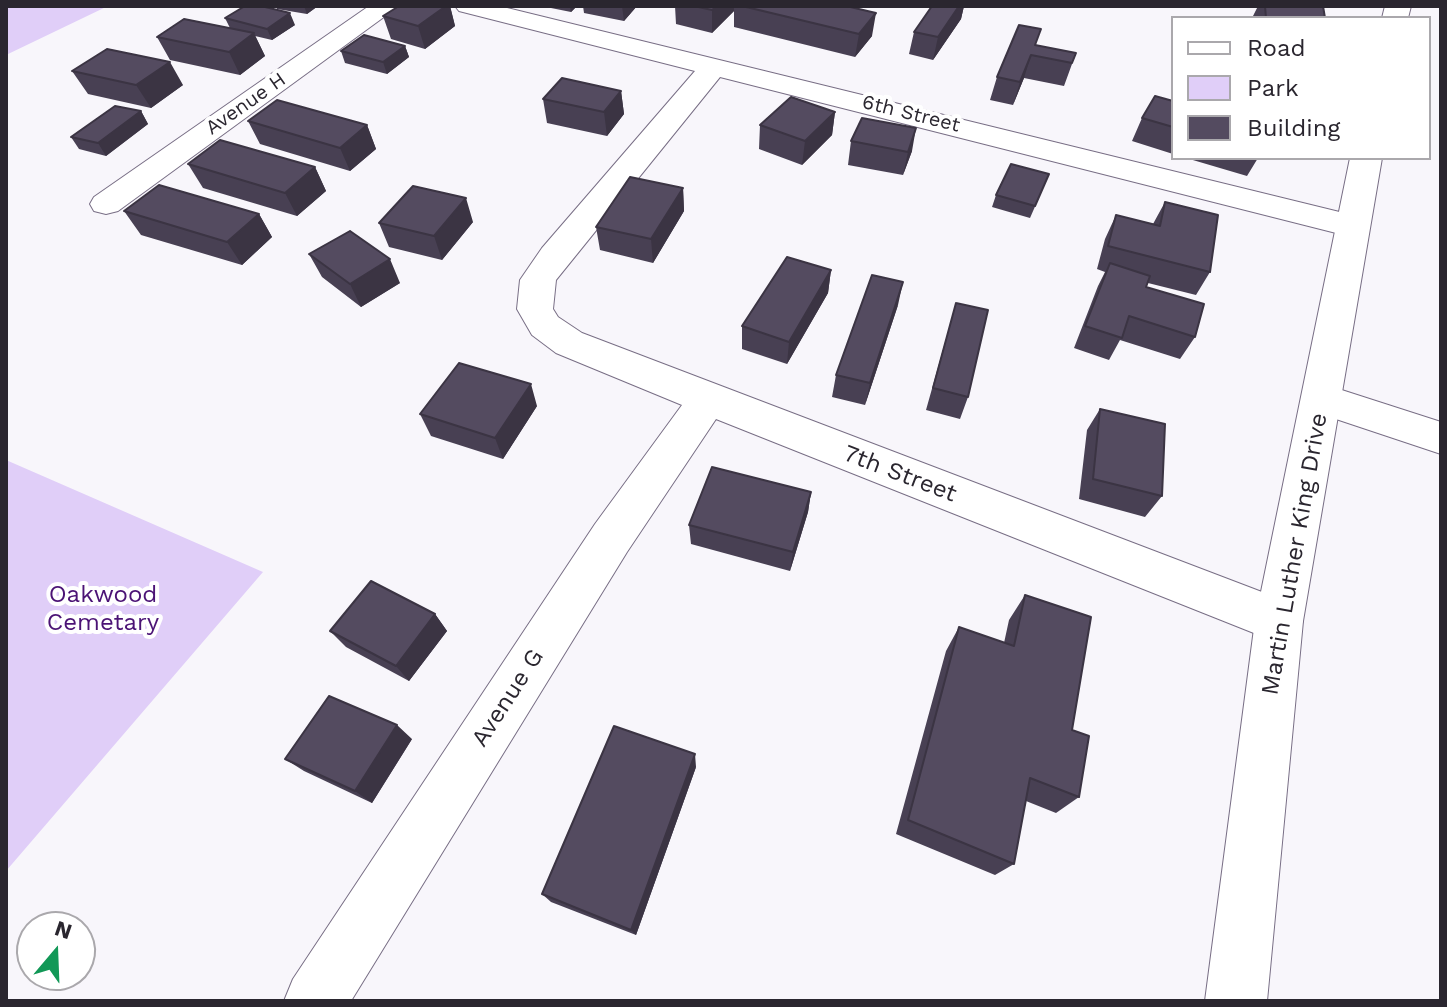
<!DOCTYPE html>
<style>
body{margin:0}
#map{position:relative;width:1447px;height:1007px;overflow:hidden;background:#f8f6fb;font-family:"Work Sans",sans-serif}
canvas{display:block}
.frame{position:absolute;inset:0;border:8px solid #2a262f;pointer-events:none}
.legend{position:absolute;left:1171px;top:16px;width:260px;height:144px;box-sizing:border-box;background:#fff;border:2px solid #aaa8ac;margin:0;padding:10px 14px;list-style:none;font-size:24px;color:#2a262f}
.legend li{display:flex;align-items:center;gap:16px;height:40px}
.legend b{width:40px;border:2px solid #aaa8ac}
.north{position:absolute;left:16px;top:911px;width:80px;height:80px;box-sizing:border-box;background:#fff;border:2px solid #aaa8ac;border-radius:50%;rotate:19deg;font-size:22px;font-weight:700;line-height:32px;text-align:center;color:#2a262f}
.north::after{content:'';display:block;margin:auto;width:28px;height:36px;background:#129857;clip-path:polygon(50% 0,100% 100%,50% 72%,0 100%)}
</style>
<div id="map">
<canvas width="1447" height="1007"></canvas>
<div class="frame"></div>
<ul class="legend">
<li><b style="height:10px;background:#fff"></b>Road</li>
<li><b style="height:22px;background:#e0cef8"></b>Park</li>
<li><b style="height:22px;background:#544b60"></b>Building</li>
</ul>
<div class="north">N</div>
</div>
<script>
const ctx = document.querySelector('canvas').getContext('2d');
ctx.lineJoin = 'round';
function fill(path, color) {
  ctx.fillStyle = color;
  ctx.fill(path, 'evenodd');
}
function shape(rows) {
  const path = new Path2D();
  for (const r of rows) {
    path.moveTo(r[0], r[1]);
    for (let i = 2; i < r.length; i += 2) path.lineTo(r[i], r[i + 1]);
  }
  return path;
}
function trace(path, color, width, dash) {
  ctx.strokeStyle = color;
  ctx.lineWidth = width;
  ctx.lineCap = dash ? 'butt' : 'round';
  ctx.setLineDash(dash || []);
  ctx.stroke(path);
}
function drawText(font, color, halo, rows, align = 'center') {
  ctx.font = font + ' "Work Sans",sans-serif';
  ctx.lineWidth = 8;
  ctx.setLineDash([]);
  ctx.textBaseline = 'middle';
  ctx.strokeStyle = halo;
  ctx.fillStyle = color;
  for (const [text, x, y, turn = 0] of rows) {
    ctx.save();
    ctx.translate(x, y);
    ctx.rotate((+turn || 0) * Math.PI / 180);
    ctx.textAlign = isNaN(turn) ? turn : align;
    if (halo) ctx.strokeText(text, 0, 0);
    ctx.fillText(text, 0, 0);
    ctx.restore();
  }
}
const green = shape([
 [6,6,108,6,6,55],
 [6,460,263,572,6,871]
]);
const minor = shape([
 [369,6,399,6,118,211,106,214,94,211,90,204,94,197,369,6],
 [455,6,499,6,1364,218,1369,226,1364,234,1352,237,720,77,556,280,553,309,558,317,582,333,1296,605,1303,621,1296,637,1279,643,716,419,627,552,351,1001,284,1001,293,979,595,524,682,405,556,353,532,335,517,309,520,280,542,248,695,71,459,11,455,6],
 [1323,384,1441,422,1441,454,1309,410,1303,399,1309,388,1323,384]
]);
const tertiary = shape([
 [1385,6,1411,6,1408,18,1382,18,1385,6],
 [1350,158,1382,158,1303,621,1267,1001,1205,1001,1255,621,1350,158]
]);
const wall = shape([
 [276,6,318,6,307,14,277,9],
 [399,6,450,6,455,26,425,49,391,39,383,16],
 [541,6,577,6,571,12],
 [583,6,637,6,624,21,584,13],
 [675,6,741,6,872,36,855,57,734,27,734,11,712,33,676,24],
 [932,6,964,6,961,19,933,60,909,54,914,32],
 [1258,6,1323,6,1325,18,1252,18],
 [225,18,295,25,272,40,255,36,265,56,240,75,170,60,157,37,230,28],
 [1036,45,1076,53,1064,86,1024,78,1013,105,990,100,997,77],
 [405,46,409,57,387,74,345,63,341,51],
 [72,71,183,85,151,108,88,94],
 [621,91,624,114,607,136,547,123,543,99],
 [1173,101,1173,154,1132,141,1142,118],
 [141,111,148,124,106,156,79,149,71,137],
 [835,112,832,135,802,165,759,149,760,125],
 [248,121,367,125,376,149,350,171,260,144],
 [851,141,912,151,903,175,848,165],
 [1186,158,1258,158,1247,176],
 [188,164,315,167,326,191,297,216,203,188],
 [1044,186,1030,218,992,207,996,195],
 [683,188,684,211,653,263,600,250,596,227],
 [1165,202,1210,272,1196,295,1148,283,1146,287,1195,337,1180,359,1120,340,1109,360,1074,348,1098,286,1105,272,1097,269,1105,239,1116,215,1153,224],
 [124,211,259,214,272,237,242,265,141,235],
 [473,222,442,260,389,247,379,223],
 [309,254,400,283,361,307,322,277],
 [831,270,828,293,787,364,742,349,742,326],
 [956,303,968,397,960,419,926,410],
 [898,305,865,405,832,397,836,375],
 [1441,349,1441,390,1440,389,1440,350],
 [537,406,503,459,431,436,420,414],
 [1100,409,1162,496,1145,517,1079,499,1087,430],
 [811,492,808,512,790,571,691,544,689,525],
 [1025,595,1072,730,1079,797,1056,813,1026,801,1014,864,995,875,896,834,946,651,959,627,1004,643,1009,620],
 [435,614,447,631,409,681,346,647,330,631],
 [412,739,372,803,304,771,285,759],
 [696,767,636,935,551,902,542,894]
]);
const shadedWall = shape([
 [304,6,318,6,307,14],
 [446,6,450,6,455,26,425,49,418,26],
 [570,6,577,6,571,12],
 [622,6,637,6,624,21],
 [717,6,734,6,734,11,712,33,712,10],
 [959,6,964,6,961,19,933,60,938,37],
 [290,13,295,25,272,40,267,29],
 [876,13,872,36,855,57,859,34],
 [254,33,265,56,240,75,229,52],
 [405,46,409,57,387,74,383,62],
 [1031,55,1024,78,1013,105,1020,82],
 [170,62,183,85,151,108,136,85],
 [621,91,624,114,607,136,604,112],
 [141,111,148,124,106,156,98,143],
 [835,112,832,135,802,165,805,141],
 [367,125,376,149,350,171,340,148],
 [916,128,912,151,903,175,908,152],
 [315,167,326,191,297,216,285,193],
 [683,188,684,211,653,263,651,239],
 [466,198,473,222,442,260,434,236],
 [259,214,272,237,242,265,227,242],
 [390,259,400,283,361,307,350,284],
 [831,270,828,293,787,364,789,342],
 [903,282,898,305,865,405,870,383],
 [531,384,537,406,503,459,495,438],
 [811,492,808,512,790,571,793,552],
 [435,614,447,631,409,681,396,666],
 [397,725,412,739,372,803,355,791],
 [695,754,696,767,636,935,631,930]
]);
const building = shape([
 [245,6,261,6,290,13,267,29,225,18,245,6],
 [399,6,446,6,418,26,383,16,399,6],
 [694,6,717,6,712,10,694,6],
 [742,6,846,6,876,13,859,34,742,6],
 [932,6,959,6,938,37,914,32,932,6],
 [1265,6,1323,6,1325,18,1266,18,1265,6],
 [184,19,254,33,229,52,157,37,184,19],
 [1019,25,1041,29,1035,45,1076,53,1072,63,1031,55,1020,82,997,77,1019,25],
 [364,35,405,46,383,62,341,51,364,35],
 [107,49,170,62,136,85,72,71,107,49],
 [562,78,621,91,604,112,543,99,562,78],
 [1155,96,1173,101,1173,127,1142,118,1155,96],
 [791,97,835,112,805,141,760,125,791,97],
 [277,100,367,125,340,148,248,121,277,100],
 [115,106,141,111,98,143,71,137,115,106],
 [862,118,916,128,908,152,851,141,862,118],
 [220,140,315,167,285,193,188,164,220,140],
 [1011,164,1049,174,1035,206,996,195,1011,164],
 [630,177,683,188,651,239,596,227,630,177],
 [159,185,259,214,227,242,124,211,159,185],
 [413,186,466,198,434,236,379,223,413,186],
 [1165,202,1218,215,1210,272,1108,246,1116,215,1160,226,1165,202],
 [350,231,390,259,350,284,309,254,350,231],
 [787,257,831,270,789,342,742,326,787,257],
 [1110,263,1150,276,1146,287,1204,304,1195,337,1129,316,1122,338,1085,326,1110,263],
 [872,275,903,282,870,383,836,375,872,275],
 [956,303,988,310,968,397,933,388,956,303],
 [459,363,531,384,495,438,420,414,459,363],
 [1100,409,1165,424,1162,496,1093,479,1100,409],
 [712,467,811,492,793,552,689,525,712,467],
 [371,581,435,614,396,666,330,631,371,581],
 [1025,595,1091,617,1072,730,1089,736,1079,797,1030,778,1014,864,908,820,959,627,1014,646,1025,595],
 [329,696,397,725,355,791,285,759,329,696],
 [614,726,695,754,631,930,542,894,614,726]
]);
const farStreetnames = [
 ["Avenue H",246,104,-35],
 ["6th Street",911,114,14]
];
const streetNames = [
 ["7th Street",900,474,21],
 ["Martin Luther King Drive",1295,554,-80],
 ["Avenue G",508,698,-57]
];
const parkNames = [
 ["Oakwood",103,595],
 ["Cemetary",103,623]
];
fill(green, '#e0cef8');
trace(minor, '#786e85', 2);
trace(tertiary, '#786e85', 2);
fill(minor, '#fff');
fill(tertiary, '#fff');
fill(wall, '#484053');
fill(shadedWall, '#3b3443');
fill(building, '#544b60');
trace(building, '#3b3443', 2);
drawText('20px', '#2a262f', '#fff', farStreetnames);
drawText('24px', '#2a262f', '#fff', streetNames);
drawText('24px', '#4b1375', '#fff', parkNames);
</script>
